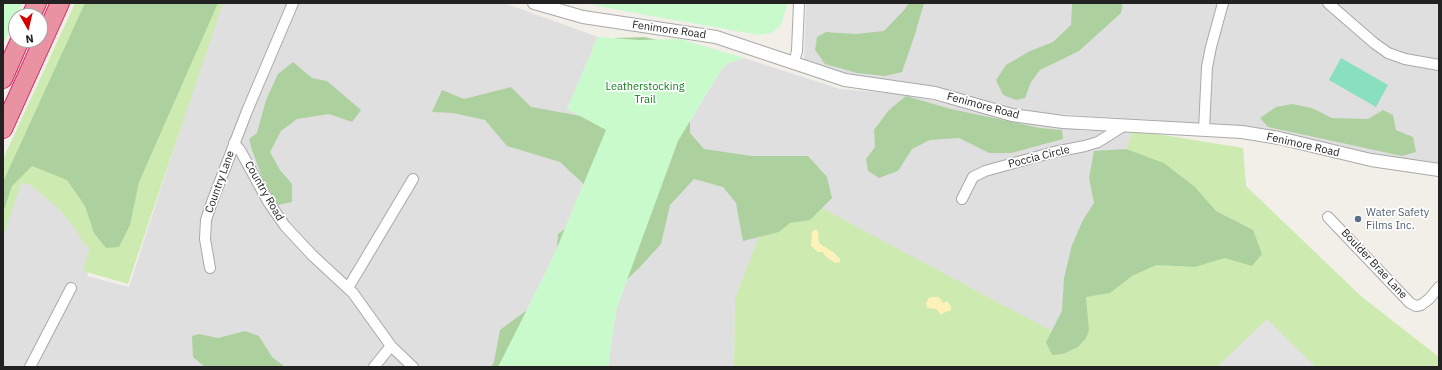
<!DOCTYPE html>
<style>
body{margin:0}
#map{position:relative;width:1442px;height:370px;overflow:hidden;background:#f2efe9;font-family:"IBM Plex Sans",sans-serif}
canvas{display:block}
.frame{position:absolute;inset:0;border:4px solid #222;pointer-events:none}
.north{position:absolute;left:8px;top:8px;width:40px;height:40px;box-sizing:border-box;background:#fff;border:1px solid #a7a7a7;border-radius:50%;rotate:172deg;font-size:11px;font-weight:700;line-height:16px;text-align:center;color:#222}
.north::after{content:'';display:block;margin:auto;width:14px;height:18px;background:#d40000;clip-path:polygon(50% 0,100% 100%,50% 72%,0 100%)}
</style>
<div id="map">
<canvas width="1442" height="370"></canvas>
<div class="frame"></div>
<div class="north">N</div>
</div>
<script>
const ctx = document.querySelector('canvas').getContext('2d');
ctx.lineJoin = 'round';
function fill(path, color) {
  ctx.fillStyle = color;
  ctx.fill(path, 'evenodd');
}
function shape(rows) {
  const path = new Path2D();
  for (const r of rows) {
    path.moveTo(r[0], r[1]);
    for (let i = 2; i < r.length; i += 2) path.lineTo(r[i], r[i + 1]);
  }
  return path;
}
function trace(path, color, width, dash) {
  ctx.strokeStyle = color;
  ctx.lineWidth = width;
  ctx.lineCap = dash ? 'butt' : 'round';
  ctx.setLineDash(dash || []);
  ctx.stroke(path);
}
function drawText(font, color, halo, rows, align = 'center') {
  ctx.font = font + ' "IBM Plex Sans",sans-serif';
  ctx.lineWidth = 3.5;
  ctx.setLineDash([]);
  ctx.textBaseline = 'middle';
  ctx.strokeStyle = halo;
  ctx.fillStyle = color;
  for (const [text, x, y, turn = 0] of rows) {
    ctx.save();
    ctx.translate(x, y);
    ctx.rotate((+turn || 0) * Math.PI / 180);
    ctx.textAlign = isNaN(turn) ? turn : align;
    if (halo) ctx.strokeText(text, 0, 0);
    ctx.fillText(text, 0, 0);
    ctx.restore();
  }
}
const residential = shape([
 [221,3,504,3,598,37,567,109,606,130,551,262,498,367,3,367,3,209,21,167,95,249,87,276,129,287],
 [806,3,1439,3,1439,167,1408,162,1265,131,1153,120,1028,112,845,75,804,61],
 [744,58,840,89,901,94,1083,131,1133,130,1061,336,735,299,734,367,608,367,616,310,678,141,721,70,728,63]
]);
const grass = shape([
 [75,3,223,3,128,284,83,271,90,247,84,245,77,231,60,210,30,184,21,183,3,238,3,159],
 [1133,130,1243,148,1246,186,1362,297,1439,357,1439,367,734,367,735,299,762,229,818,206,1061,336]
]);
const forest = shape([
 [85,3,218,3,139,182,130,225,119,247,106,248,94,233,85,206,67,180,32,166,12,186,3,213,3,182],
 [909,3,924,3,915,34,902,72,885,76,857,73,825,64,815,50,817,37,826,32,855,34,884,31,905,9],
 [1071,3,1123,3,1121,13,1079,51,1040,70,1031,82,1025,98,1016,100,1003,95,996,80,1006,65,1030,51,1053,42,1071,25,1072,5],
 [644,37,718,53,690,110,690,133,704,149,752,156,808,156,827,177,832,198,810,220,790,223,779,232,743,241,736,203,723,187,694,179,670,205,661,244,639,268,612,294,603,367,491,367,494,362,500,330,534,305,555,272,558,234,583,215,590,190,560,162,507,146,485,120,453,113,432,112,442,90,464,99,511,87,531,107,598,119,613,71,613,38],
 [293,62,312,78,327,81,361,110,352,122,329,114,297,119,281,131,270,152,280,170,292,184,292,202,278,205,266,188,252,150,249,139,257,133,266,100,278,74],
 [906,96,951,109,1003,120,1040,128,1062,130,1063,139,1011,153,989,153,959,138,930,140,912,149,898,171,879,178,868,171,866,159,875,147,874,130,889,110],
 [1292,104,1312,108,1332,118,1368,119,1383,110,1393,115,1396,130,1413,137,1416,152,1402,156,1268,127,1260,118,1276,107],
 [1126,149,1164,163,1195,187,1216,211,1253,230,1262,254,1252,266,1225,258,1195,267,1156,265,1132,276,1110,293,1086,297,1089,331,1086,338,1078,347,1063,354,1052,355,1046,342,1062,311,1064,278,1072,245,1083,220,1094,203,1089,178,1094,151],
 [245,331,259,336,272,357,285,367,205,367,193,357,192,336,199,334,218,338]
]);
const sand = shape([
 [816,229,819,234,818,239,820,244,833,252,840,259,840,262,835,263,825,256,823,252,818,252,811,246,812,232],
 [933,297,939,297,943,303,947,301,951,306,951,310,941,314,936,309,927,308,926,303,929,298]
]);
const park = shape([
 [3,3,22,3,3,44],
 [615,3,788,3,780,27,771,33,759,35,591,5],
 [598,37,639,40,680,39,744,58,728,63,721,70,678,141,616,310,608,367,498,367,551,262,606,130,567,109]
]);
const pitch = shape([
 [1341,58,1388,85,1376,107,1329,80]
]);
const parking = shape([
 [1267,319,1316,367,1217,367]
]);
const minor = shape([
 [1328,3,1374,43,1388,53,1405,59,1439,65],
 [794,62,797,51,799,3],
 [1204,130,1207,67,1211,47,1223,3],
 [234,143,240,150,269,203,285,226,312,255,353,293,391,346,413,367],
 [962,199,973,177,985,171,1054,152,1085,146,1098,142,1125,125],
 [1328,217,1410,303,1416,306,1421,305,1429,299,1439,287],
 [210,268,205,239,206,220,212,202,247,111,293,3],
 [348,288,413,179],
 [30,367,71,288],
 [374,367,391,346]
]);
const tertiary = shape([
 [534,3,583,17,716,37,845,80,935,93,1012,115,1063,122,1242,132,1279,138,1371,160,1439,170]
]);
const motorway = shape([
 [31,16,37,3],
 [3,79,20,40],
 [3,129,60,3]
]);
const markers = [
 [1358,219,4,"#5c6f8a"]
];
const streetNames = [
 ["Fenimore Road",669,30,8],
 ["Fenimore Road",983,106,15],
 ["Fenimore Road",1303,145,13],
 ["Poccia Circle",1039,157,-14],
 ["Country Lane",220,182,-70],
 ["Country Road",264,191,60],
 ["Boulder Brae Lane",1374,264,47]
];
const parkNames = [
 ["Leatherstocking",645,87],
 ["Trail",645,100]
];
const serviceNames = [
 ["Water Safety",1366,213],
 ["Films Inc.",1366,226]
];
fill(residential, '#e0dfdf');
fill(grass, '#cdebb0');
fill(forest, '#add19e');
fill(sand, '#fff1ba');
fill(park, '#c8facc');
fill(pitch, '#88e0be');
fill(parking, '#e2e2e2');
trace(minor, '#a9a9a9', 12);
trace(tertiary, '#a9a9a9', 14);
trace(motorway, '#dc2a67', 20);
trace(minor, '#fff', 10);
trace(tertiary, '#fff', 12);
trace(motorway, '#e892a2', 18);
for (const [x, y, r, color] of markers) {
  const dot = new Path2D();
  dot.arc(x, y, r, 0, 2 * Math.PI);
  ctx.fillStyle = color;
  ctx.fill(dot);
  trace(dot, '#fff', 1.5);
}
drawText('11px', '#222', '#fff', streetNames);
drawText('11px', '#0c8416', '#fff', parkNames);
drawText('11px', '#4e5e75', '#fff', serviceNames, 'left');
</script>
